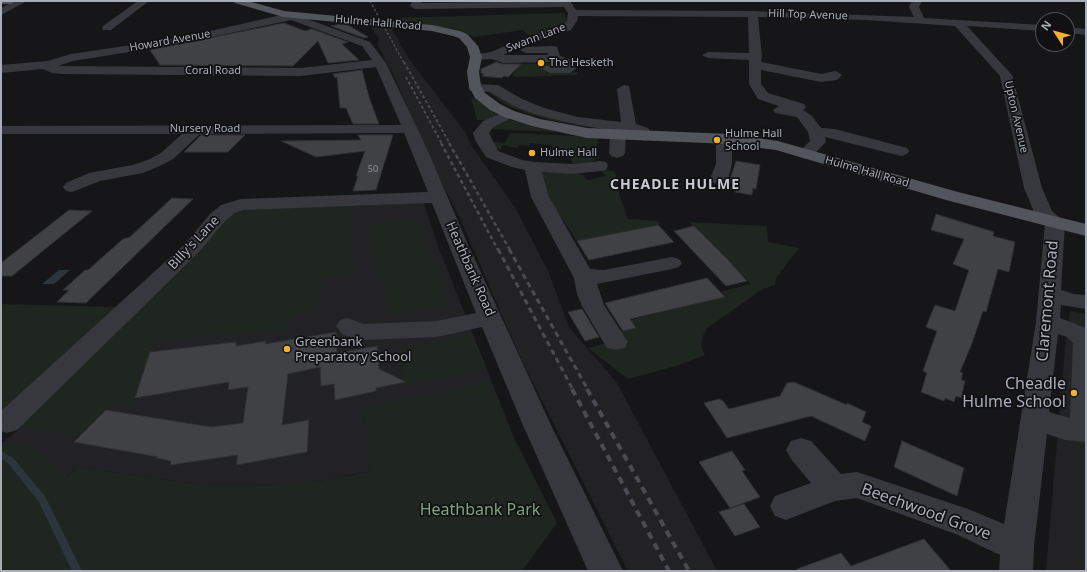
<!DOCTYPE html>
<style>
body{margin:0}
#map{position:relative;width:1087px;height:572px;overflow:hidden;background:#161618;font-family:"Noto Sans",sans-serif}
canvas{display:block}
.frame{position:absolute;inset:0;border:2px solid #a8adb8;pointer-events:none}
.north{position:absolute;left:1035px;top:12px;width:40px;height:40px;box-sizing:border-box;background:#111113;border:1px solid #4d4f55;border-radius:50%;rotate:306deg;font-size:11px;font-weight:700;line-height:16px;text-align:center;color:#a8adb8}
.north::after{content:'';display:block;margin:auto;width:14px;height:18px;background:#f2b134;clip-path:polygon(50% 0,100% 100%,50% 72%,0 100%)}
</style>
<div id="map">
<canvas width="1087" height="572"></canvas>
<div class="frame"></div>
<div class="north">N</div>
</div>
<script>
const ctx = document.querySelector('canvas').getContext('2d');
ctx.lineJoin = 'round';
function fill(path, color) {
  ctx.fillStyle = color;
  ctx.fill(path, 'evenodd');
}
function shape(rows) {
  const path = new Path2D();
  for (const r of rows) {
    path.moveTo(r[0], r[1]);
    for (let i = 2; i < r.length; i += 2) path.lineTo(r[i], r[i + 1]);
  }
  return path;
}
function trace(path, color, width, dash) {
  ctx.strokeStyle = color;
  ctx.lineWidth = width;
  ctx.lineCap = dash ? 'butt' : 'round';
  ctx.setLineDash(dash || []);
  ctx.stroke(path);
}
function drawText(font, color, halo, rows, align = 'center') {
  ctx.font = font + ' "Noto Sans",sans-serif';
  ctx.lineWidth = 3.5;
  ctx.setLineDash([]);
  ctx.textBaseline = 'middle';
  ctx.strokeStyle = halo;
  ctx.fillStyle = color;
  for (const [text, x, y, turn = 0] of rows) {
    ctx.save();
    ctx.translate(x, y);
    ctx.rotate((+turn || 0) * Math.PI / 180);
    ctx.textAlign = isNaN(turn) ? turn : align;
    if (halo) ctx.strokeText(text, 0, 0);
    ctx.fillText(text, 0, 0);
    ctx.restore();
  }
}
const built = shape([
 [369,24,389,25,392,29,409,59,465,132,471,145,516,209,548,271,569,327,617,383,717,571,628,571,522,361,459,216,422,144,396,80,377,44,379,39],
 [424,203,438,246,514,438,434,459,325,480,290,484,262,486,201,485,77,467,51,492,22,453,2,443,19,429,14,426,197,254,352,206],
 [1070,311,1086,314,1086,571,1046,571,1066,337]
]);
const green = shape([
 [564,13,567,19,566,23,561,28,530,37,523,30,474,37,456,29,402,23,395,18],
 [563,63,565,64,561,66,546,67,547,73,577,72,578,75,517,77,512,75,515,71,508,71,516,64],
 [486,90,590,127,550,120,526,113,506,105],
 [471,98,474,98,497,115,489,120,477,120],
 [505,120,512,120,561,132,489,129],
 [510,133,598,137,596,154,600,157,593,161,577,164,571,163,572,160,570,159,571,154,563,153,564,149,554,149,553,152,550,152,552,145,530,143,529,146,519,145,518,148,503,145,501,149,496,149,493,142,505,143],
 [601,170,615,171,619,194,628,219,657,221,661,224,577,241,562,218,558,218,550,204,542,172,576,173,583,175,588,180,606,176],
 [352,206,354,273,323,276,318,311,291,314,288,330,157,339,150,352,132,404,114,401,80,436,14,426,164,286,197,254,217,225,240,209],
 [416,217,449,304,392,316,369,225],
 [689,222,767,226,768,242,799,248,776,278,775,285,763,289,707,328,702,338,701,346,705,355,676,366,628,379,588,348,606,343,610,349,629,344,621,331,636,327,631,320,724,297,720,292,751,284],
 [1,304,120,307,1,414],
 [473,335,486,367,403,386,398,349],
 [491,381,514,438,557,523,522,571,1,571,2,443,8,446,14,444,35,449,67,477,77,467,201,485,262,486,325,480,369,472,365,408]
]);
const water = shape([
 [59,270,70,270,54,284,42,284]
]);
const stream = shape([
 [1,451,13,458,45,496,82,571,72,571,39,502,7,462,1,458,1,451]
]);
const building = shape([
 [284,23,305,31,312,29,348,42,342,44,359,60,328,63,318,41,293,66,160,65,150,50,284,23],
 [341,24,346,24,368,37,364,38,331,26,341,24],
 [496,62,503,64,521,64,508,77,504,76,502,78,482,76,484,74,481,73,481,69,496,62],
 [362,70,369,97,379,124,353,124,346,108,340,108,337,77,335,78,333,74,362,70],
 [201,135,245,135,228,152,184,152,201,135],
 [358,135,393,135,376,190,353,191,358,176,356,176,365,151,316,157,281,141,361,140,358,135],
 [736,161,760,165,756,189,753,188,752,195,735,192,737,187,729,183,736,161],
 [172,198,193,199,86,303,57,302,69,290,63,290,85,270,88,270,123,239,130,237,172,198],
 [69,210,92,211,12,276,1,276,1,263,69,210],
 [936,214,994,232,993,236,1015,242,1009,272,998,269,986,312,983,311,972,343,960,372,963,373,961,380,965,381,961,398,956,396,954,402,945,398,944,401,921,392,927,373,923,371,937,331,926,327,935,305,955,311,969,270,953,264,964,239,931,230,936,214],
 [658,225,674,242,589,260,577,241,658,225],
 [694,226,728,260,747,281,726,286,674,231,694,226],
 [707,278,725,297,630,319,636,328,623,331,605,303,707,278],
 [582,309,599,337,585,341,568,312,582,309],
 [336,332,337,353,377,346,379,369,406,382,376,388,376,391,335,400,334,384,321,386,320,367,288,374,282,425,309,420,307,452,236,465,238,455,170,465,171,461,156,458,158,457,74,442,106,410,211,427,243,423,248,387,228,390,229,382,135,398,150,352,236,342,236,346,266,341,265,344,336,332],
 [794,382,847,405,847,403,866,412,862,422,871,426,865,441,811,416,727,438,704,403,719,399,723,401,729,409,780,396,787,383,794,382],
 [902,441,964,468,957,496,894,467,902,441],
 [732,451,745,470,742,471,760,497,730,508,699,462,732,451],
 [744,504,760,527,735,536,719,512,744,504],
 [924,539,951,571,797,571,797,569,841,553,851,566,924,539]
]);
const minor = shape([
 [15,1,27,1,1,15,1,8,15,1],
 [138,1,149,1,111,30,103,30,102,28,103,26,138,1],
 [412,1,422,1,421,3,570,1,576,10,752,11,914,17,909,7,912,1,922,1,919,7,924,18,1043,25,1043,31,967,26,1012,75,1042,188,1052,211,1065,222,1061,290,1074,294,1086,295,1086,309,1061,305,1060,318,1086,328,1086,442,1065,440,1047,434,1034,546,1033,571,999,571,1000,555,958,535,857,498,835,501,786,520,775,516,770,506,775,496,811,483,791,459,786,450,791,441,801,438,811,441,841,474,857,472,968,509,1004,524,1036,322,1045,224,1035,214,1024,188,1000,76,955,26,866,20,758,17,762,57,761,62,821,74,836,71,842,75,837,80,821,82,761,70,761,84,768,93,804,104,806,107,803,110,812,116,821,128,835,129,907,148,909,151,907,154,901,156,825,137,826,142,811,157,805,159,799,157,797,154,810,141,808,132,797,117,775,113,773,110,779,106,758,99,749,84,749,60,708,58,702,55,708,52,749,53,748,17,578,16,577,21,571,30,527,44,503,55,548,55,548,53,526,53,520,50,526,47,553,46,557,47,560,56,572,60,576,69,570,73,549,73,543,69,545,66,563,65,554,62,503,63,492,59,476,60,470,57,472,55,491,52,519,40,563,26,567,21,568,13,564,7,415,9,410,6,412,1],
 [1058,334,1067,337,1073,343,1070,418,1049,412,1058,334],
 [295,12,298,13,299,16,370,42,386,63,427,149,466,240,550,423,623,571,588,571,522,423,482,327,437,337,363,340,343,335,336,326,340,320,348,318,363,324,437,321,476,313,432,203,243,210,235,213,225,221,200,251,17,430,7,433,1,431,1,411,186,243,211,213,221,205,241,199,428,192,404,133,200,134,173,159,162,165,143,173,100,181,72,192,66,191,63,187,66,183,89,173,133,165,150,159,161,153,182,134,1,134,1,126,401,125,376,67,301,76,62,74,52,73,43,69,1,73,1,65,48,61,71,54,179,38,295,12],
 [291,20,362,46,372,60,301,68,58,66,73,61,179,44,291,20],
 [1067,27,1086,29,1086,35,1067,33,1067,27],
 [475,84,498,85,522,99,544,108,578,117,621,122,617,89,624,85,629,86,636,124,648,128,653,136,650,139,645,141,640,139,635,133,621,131,626,135,625,153,623,156,617,158,611,156,609,153,610,135,613,132,617,131,578,125,534,114,512,105,490,92,470,91,468,88,470,85,475,84],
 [509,110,514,111,516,114,514,117,493,127,489,133,498,151,522,160,534,162,573,164,600,161,606,162,608,166,606,170,600,171,573,174,542,172,549,197,590,269,604,270,672,257,679,259,682,263,679,267,672,269,597,284,604,305,628,342,625,348,616,350,607,348,582,306,577,294,574,278,531,197,525,170,512,167,486,157,475,140,473,133,483,121,509,110],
 [724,134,729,136,732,139,732,164,728,179,725,183,719,184,713,183,710,179,716,164,716,139,719,136,724,134]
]);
const major = shape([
 [1,1,16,1,11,4,1,4,1,1],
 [233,1,248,1,284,11,432,25,460,31,467,34,478,46,482,57,479,72,481,86,485,93,500,104,514,111,540,119,587,128,730,134,778,141,958,192,1086,224,1086,236,946,200,776,150,730,144,587,138,532,126,504,117,490,110,475,98,469,86,467,72,470,57,467,47,459,38,453,36,432,31,283,17,235,3,233,1]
]);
const railFar4 = shape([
 [370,1,404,63]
]);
const railFar3 = shape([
 [404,62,450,144],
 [406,77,442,144]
]);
const railFar2 = shape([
 [441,143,498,250],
 [449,143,510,250]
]);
const railFar1 = shape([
 [498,249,573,390],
 [509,249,588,390]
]);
const rail = shape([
 [572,389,669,571],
 [587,389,689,571]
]);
const markers = [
 [541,63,4,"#f2b134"],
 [717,140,4,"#f2b134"],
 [532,153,4,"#f2b134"],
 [287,349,4,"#f2b134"],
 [1074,393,4,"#f2b134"]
];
const farNumbernames = [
 ["50",373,169]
];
const farStreetnames = [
 ["Hill Top Avenue",808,15,2],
 ["Hulme Hall Road",378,23,5],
 ["Swann Lane",536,38,-21],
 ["Howard Avenue",170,41,-10],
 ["Coral Road",213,71],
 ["Upton Avenue",1016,117,77],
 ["Nursery Road",205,129],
 ["Hulme Hall Road",867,172,16]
];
const farPoinames = [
 ["The Hesketh",549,63],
 ["Hulme Hall",725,134],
 ["School",725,147],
 ["Hulme Hall",540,153]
];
const streetNames = [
 ["Billy's Lane",194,243,-47],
 ["Heathbank Road",470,269,66]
];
const poiNames = [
 ["Greenbank",295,342],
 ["Preparatory School",295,357]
];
const farDistrictnames = [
 ["CHEADLE HULME",675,185]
];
const nearStreetnames = [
 ["Claremont Road",1048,301,-85],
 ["Beechwood Grove",926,512,20]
];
const nearPoinames = [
 ["Cheadle",1066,384],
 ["Hulme School",1066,402]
];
const nearParknames = [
 ["Heathbank Park",480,510]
];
fill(built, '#222225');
fill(green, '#1e261f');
fill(water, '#2c353c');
fill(stream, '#2c353c');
fill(building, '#404145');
trace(building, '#303034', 1);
fill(minor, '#37383d');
fill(major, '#53555c');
trace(railFar4, '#4a4c52', 1.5, [2.5, 2]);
trace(railFar3, '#4a4c52', 2, [3, 2.5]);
trace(railFar2, '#4a4c52', 2.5, [4, 3]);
trace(railFar1, '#4a4c52', 3, [5.5, 4]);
trace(rail, '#4a4c52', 4, [7, 5.5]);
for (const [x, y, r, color] of markers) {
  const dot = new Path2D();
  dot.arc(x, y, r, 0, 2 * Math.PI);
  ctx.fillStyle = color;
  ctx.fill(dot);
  trace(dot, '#111113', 1.5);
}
drawText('9px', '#8e929b', null, farNumbernames);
drawText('11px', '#a8adb8', '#111113', farStreetnames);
drawText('11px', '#a8adb8', '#111113', farPoinames, 'left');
drawText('13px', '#a8adb8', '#111113', streetNames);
drawText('13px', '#a8adb8', '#111113', poiNames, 'left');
ctx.letterSpacing = '1px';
drawText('bold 14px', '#c9ccd4', '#111113', farDistrictnames);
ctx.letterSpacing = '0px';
drawText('16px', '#a8adb8', '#111113', nearStreetnames);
drawText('16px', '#a8adb8', '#111113', nearPoinames, 'right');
drawText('16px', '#7fa381', '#111113', nearParknames);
</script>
